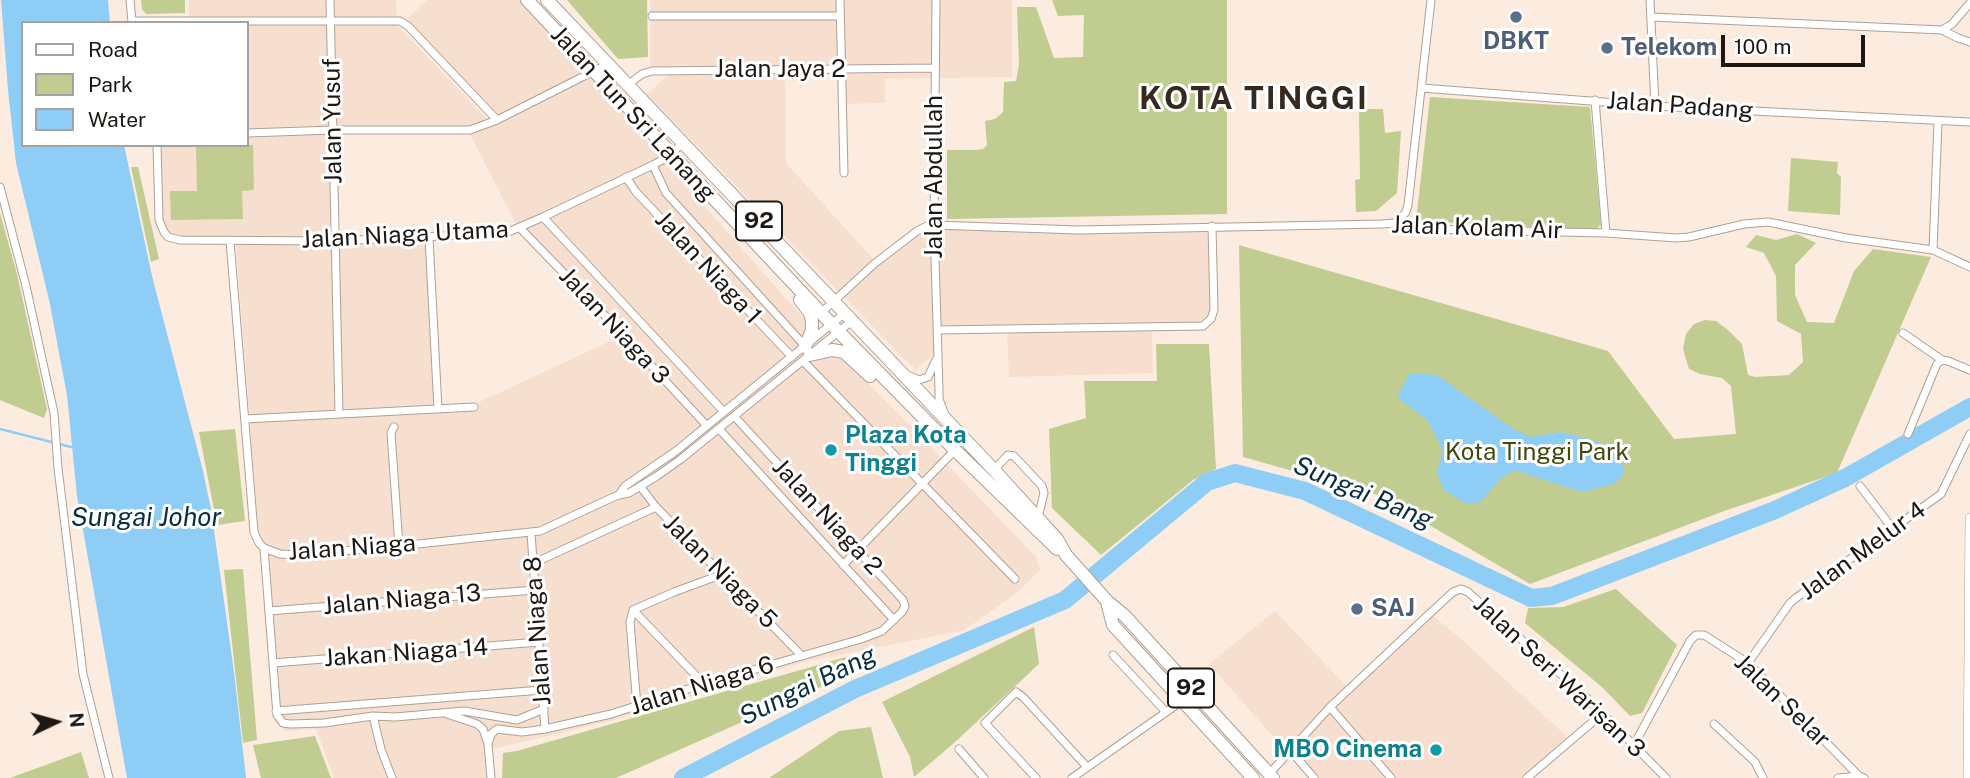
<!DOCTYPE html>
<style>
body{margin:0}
#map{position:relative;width:1970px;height:778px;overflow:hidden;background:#fcece0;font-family:"Public Sans",sans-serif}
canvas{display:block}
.legend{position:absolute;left:21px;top:21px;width:228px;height:126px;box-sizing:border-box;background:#fff;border:2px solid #a5a3a1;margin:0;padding:9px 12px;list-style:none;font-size:21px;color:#1d1814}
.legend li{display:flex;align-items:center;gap:14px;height:35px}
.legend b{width:35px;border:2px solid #a5a3a1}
.north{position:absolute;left:21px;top:687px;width:70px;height:70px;-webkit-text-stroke:5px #fff;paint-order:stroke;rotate:85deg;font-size:19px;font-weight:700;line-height:28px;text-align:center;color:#1d1814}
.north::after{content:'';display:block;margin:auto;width:24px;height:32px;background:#1d1814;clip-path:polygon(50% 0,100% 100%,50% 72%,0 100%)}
.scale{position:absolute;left:1721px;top:35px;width:144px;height:32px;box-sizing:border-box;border:4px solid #1d1814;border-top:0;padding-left:9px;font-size:21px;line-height:24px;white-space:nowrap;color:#1d1814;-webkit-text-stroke:5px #fff;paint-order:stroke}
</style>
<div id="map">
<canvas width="1970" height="778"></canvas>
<ul class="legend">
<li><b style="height:9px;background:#fff"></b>Road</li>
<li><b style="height:19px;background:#c0cc90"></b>Park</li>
<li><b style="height:19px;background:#8ecdf6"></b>Water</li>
</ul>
<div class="north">N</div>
<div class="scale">100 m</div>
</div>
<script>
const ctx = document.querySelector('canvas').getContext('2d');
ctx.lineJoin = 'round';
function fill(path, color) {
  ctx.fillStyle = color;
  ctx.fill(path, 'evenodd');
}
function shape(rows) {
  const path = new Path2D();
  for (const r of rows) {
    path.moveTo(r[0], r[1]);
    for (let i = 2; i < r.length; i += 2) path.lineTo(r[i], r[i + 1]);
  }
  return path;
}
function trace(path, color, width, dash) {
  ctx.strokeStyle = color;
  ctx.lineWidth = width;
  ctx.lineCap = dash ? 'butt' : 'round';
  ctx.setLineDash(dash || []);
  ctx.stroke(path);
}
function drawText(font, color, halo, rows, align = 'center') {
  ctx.font = font + ' "Public Sans",sans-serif';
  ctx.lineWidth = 6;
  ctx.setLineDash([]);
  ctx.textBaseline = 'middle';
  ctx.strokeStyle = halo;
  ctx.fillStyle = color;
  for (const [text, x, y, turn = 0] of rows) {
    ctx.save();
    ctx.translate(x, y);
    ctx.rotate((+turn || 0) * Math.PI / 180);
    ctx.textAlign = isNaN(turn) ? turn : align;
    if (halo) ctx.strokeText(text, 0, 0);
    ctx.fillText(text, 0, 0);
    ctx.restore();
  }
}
const built = shape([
 [189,0,396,0,397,25,487,119,469,127,338,133,339,238,181,237,170,234,163,224,161,145,247,145,247,23,189,23],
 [427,0,519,0,585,71,797,311,930,446,1036,557,1040,570,1019,591,965,630,804,662,614,720,493,749,494,778,334,778,316,729,286,731,278,724,273,717,236,245,341,245,433,241,442,405,475,404,619,337,520,232,469,132,496,123,401,25],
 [650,0,1012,0,1012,77,885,79,885,103,838,104,837,66,650,68],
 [744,73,785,74,786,163,874,260,915,227,926,223,1082,226,1208,223,1210,313,1200,322,1152,324,1153,373,1009,377,1007,333,934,334,935,353,915,370,647,94,668,75],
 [1275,611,1347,687,1427,611,1461,639,1574,743,1533,778,1310,778,1209,664]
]);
const green = shape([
 [141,0,185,0,185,13,146,14,142,9],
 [567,0,647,0,648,57,618,59],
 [1052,0,1227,0,1227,214,947,219,947,150,976,150,983,149,987,145,985,121,995,119,1003,112,1004,82,1016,81,1019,64,1017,7,1036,7,1054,58,1083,57,1084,15,1058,16],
 [1430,97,1590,107,1601,225,1595,230,1416,221],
 [1359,109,1383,109,1385,133,1401,131,1397,193,1376,211,1356,212,1355,180,1360,179],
 [253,145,254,190,242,191,243,219,171,220,170,191,197,191,196,146],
 [1791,158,1838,162,1837,173,1841,177,1840,215,1788,211],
 [131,167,138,167,159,259,151,262],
 [0,213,17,274,47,409,44,418,0,400],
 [1797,234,1816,243,1795,265,1795,295,1807,322,1834,323,1854,271,1873,249,1931,257,1837,473,1727,510,1530,584,1378,495,1243,457,1239,245,1608,351,1674,439,1736,434,1731,386,1722,378,1700,374,1689,369,1683,349,1686,334,1694,324,1705,320,1716,321,1728,330,1742,344,1748,375,1755,377,1789,375,1803,362,1801,334,1777,321,1776,276,1764,253,1746,247,1756,235,1776,240],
 [1156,344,1209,344,1216,469,1193,480,1101,555,1052,508,1049,429,1086,418,1084,381,1157,381],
 [235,429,245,521,217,525,199,432],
 [243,569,257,740,243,743,224,570],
 [1616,589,1677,645,1642,713,1630,716,1603,688,1525,623,1528,608,1563,607],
 [1034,627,1039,664,954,743,914,777,910,757,882,702],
 [846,657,850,674,616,778,502,778,503,753,517,751],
 [871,727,883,778,769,778,839,731],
 [315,736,331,778,261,778,253,745],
 [81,752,89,778,10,778]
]);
const water = shape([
 [1,0,108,0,110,23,23,23,23,145,124,145,152,276,203,471,211,509,234,672,246,778,127,778,77,496,67,395,59,353,50,304,16,163,8,90],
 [1410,373,1437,375,1510,427,1530,437,1560,432,1589,439,1620,450,1624,474,1614,484,1582,492,1514,470,1500,479,1481,502,1466,504,1444,490,1437,473,1443,451,1428,421,1397,397]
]);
const stream = shape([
 [0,429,75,448]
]);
const river = shape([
 [683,778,855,689,1065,600,1207,482,1235,473,1305,491,1531,598,1552,596,1775,510,1845,478,1970,407]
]);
const minor = shape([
 [130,0,132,22],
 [330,0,339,414],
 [840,0,844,173],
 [936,0,934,225,939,390,939,399,945,415],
 [1650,0,1655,106],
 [652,16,840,16],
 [1651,17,1942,30,1952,24,1970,3],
 [132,21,400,21,408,26,497,120],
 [1942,30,1958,38,1970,42],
 [629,84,642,74,652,71,935,68],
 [1422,88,1655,106,1970,122],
 [1595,100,1606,233],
 [247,133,333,130,470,130,497,120,608,64],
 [157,145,159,220,164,232,168,237,180,240,336,241,506,233,543,217,653,165,671,155,683,142],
 [653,165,666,193,805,346],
 [626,177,636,192,792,357],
 [0,187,26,286,54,413,58,468,83,674,109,778],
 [543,217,724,412],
 [1399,220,1406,212,1408,205,1431,0],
 [520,228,612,323,707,426],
 [429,238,438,409],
 [230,241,254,532,259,543,264,548,280,554,298,555,399,546,540,531,618,495,629,493,657,476,681,459,853,320],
 [1933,250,1938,122],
 [821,313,874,264,917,231,927,226,934,225,1078,230,1382,224,1394,223,1399,220,1422,229,1606,233,1676,238,1689,237,1744,224,1768,222,1846,238,1933,250,1970,267],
 [938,330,1203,326,1211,319,1214,310,1212,226],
 [1903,333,1942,360],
 [803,361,1015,579],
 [910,376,919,380,928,377,937,358],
 [245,419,474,407],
 [394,427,391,433,399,546],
 [719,429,894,620],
 [1908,434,1937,364,1942,360,1948,361,1970,370],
 [994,470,1008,455,1014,456,1042,486,1044,493,1038,518],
 [640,486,656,507,801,655],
 [1860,486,1893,529],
 [619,495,625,486,676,451,845,313],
 [531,533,545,729],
 [264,548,277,715,283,723,290,724,324,723,373,716,395,717,464,711,517,720,544,709],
 [534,563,656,507],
 [843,565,955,450],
 [633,610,704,684],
 [269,611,535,590],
 [1113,655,1166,712],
 [273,663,539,642],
 [1748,663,1790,603,1796,598,1941,494,1970,434],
 [637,706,630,622,633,610,674,592,723,574],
 [1330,707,1391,778],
 [276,711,542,690],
 [447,714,477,724,483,729,488,744,491,778],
 [373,716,381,749,392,778],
 [1714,724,1755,762,1763,778],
 [488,744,491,734,497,729,522,732,545,729,611,714,704,684,861,639,882,631,902,612,905,606,903,600,734,416],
 [1634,745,1690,641,1696,635,1704,635,1748,663,1859,776,1864,778],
 [959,749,984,778],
 [1291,751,1314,778],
 [1269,774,1330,707,1428,615,1453,592,1461,589,1468,592,1585,696,1666,778],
 [1036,778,985,723,1016,692,1023,697,1087,767],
 [1072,778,1182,701],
 [1527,778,1603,713],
 [1838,778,1859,776]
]);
const tertiary = shape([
 [1968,778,1970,518]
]);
const primary = shape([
 [527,0,839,332,955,450,1057,549],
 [547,0,994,470,1057,539,1066,555,1107,601,1125,616,1273,778],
 [800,300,810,313,812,321,812,330,805,347],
 [810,355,832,350,844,352,870,376],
 [1107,602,1113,625,1253,778]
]);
const markers = [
 [1516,17,7,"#5c6f8a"],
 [1607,48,7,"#5c6f8a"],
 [831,450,7,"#0f9aa8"],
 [1357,609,7,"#5c6f8a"],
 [1436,750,7,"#0f9aa8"]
];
const shields = [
 [759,221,46],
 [1191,688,46]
];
const shieldNames = [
 ["92",759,221],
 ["92",1191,688]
];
const serviceNames = [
 ["DBKT",1516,42,"center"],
 ["Telekom",1621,48],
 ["SAJ",1371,609]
];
const streetNames = [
 ["Jalan Jaya 2",780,70],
 ["Jalan Padang",1680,106,4],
 ["Jalan Tun Sri Lanang",633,114,47],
 ["Jalan Yusuf",333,121,-91],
 ["Jalan Abdullah",935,177,-90],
 ["Jalan Kolam Air",1477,228,2],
 ["Jalan Niaga Utama",405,235,-3],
 ["Jalan Niaga 1",708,268,47],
 ["Jalan Niaga 3",614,326,47],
 ["Jalan Niaga 2",827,517,47],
 ["Jalan Niaga",352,548,-4],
 ["Jalan Melur 4",1863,551,-36],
 ["Jalan Niaga 5",720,572,45],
 ["Jalan Niaga 13",402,600,-5],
 ["Jalan Niaga 8",538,631,-94],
 ["Jakan Niaga 14",406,653,-4],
 ["Jalan Seri Warisan 3",1559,677,43],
 ["Jalan Niaga 6",702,686,-17],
 ["Jalan Selar",1782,701,44]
];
const cultureNames = [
 ["Plaza Kota",845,436],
 ["Tinggi",845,464],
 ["MBO Cinema",1422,750,"right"]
];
const parkNames = [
 ["Kota Tinggi Park",1537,453]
];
const waterNames = [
 ["Sungai Bang",1363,493,23],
 ["Sungai Johor",146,518],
 ["Sungai Bang",808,686,-26]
];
const districtNames = [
 ["KOTA TINGGI",1254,99]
];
fill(built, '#f6dfce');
fill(green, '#c0cc90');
fill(water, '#8ecdf6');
trace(stream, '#8ecdf6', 2.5);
trace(river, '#8ecdf6', 18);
trace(minor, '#afa095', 9);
trace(tertiary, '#afa095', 10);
trace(primary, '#afa095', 14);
trace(minor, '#fff', 7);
trace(tertiary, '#fff', 9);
trace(primary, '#fff', 12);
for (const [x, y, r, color] of markers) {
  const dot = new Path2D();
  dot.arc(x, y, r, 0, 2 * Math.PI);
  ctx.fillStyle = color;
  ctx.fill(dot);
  trace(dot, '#fff', 2.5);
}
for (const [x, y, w] of shields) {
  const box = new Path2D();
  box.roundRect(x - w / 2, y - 19.5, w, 39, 5);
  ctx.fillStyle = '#fff';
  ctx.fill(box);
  trace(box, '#1d1814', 2);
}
drawText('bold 23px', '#1d1814', null, shieldNames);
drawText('bold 24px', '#4e5e75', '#fff', serviceNames, 'left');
drawText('24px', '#1d1814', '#fff', streetNames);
drawText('bold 24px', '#0d838f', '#fff', cultureNames, 'left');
drawText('24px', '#424a0c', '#fff', parkNames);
drawText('italic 26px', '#092e42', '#fff', waterNames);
ctx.letterSpacing = '2px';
drawText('bold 32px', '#352920', '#fff', districtNames);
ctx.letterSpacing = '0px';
</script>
